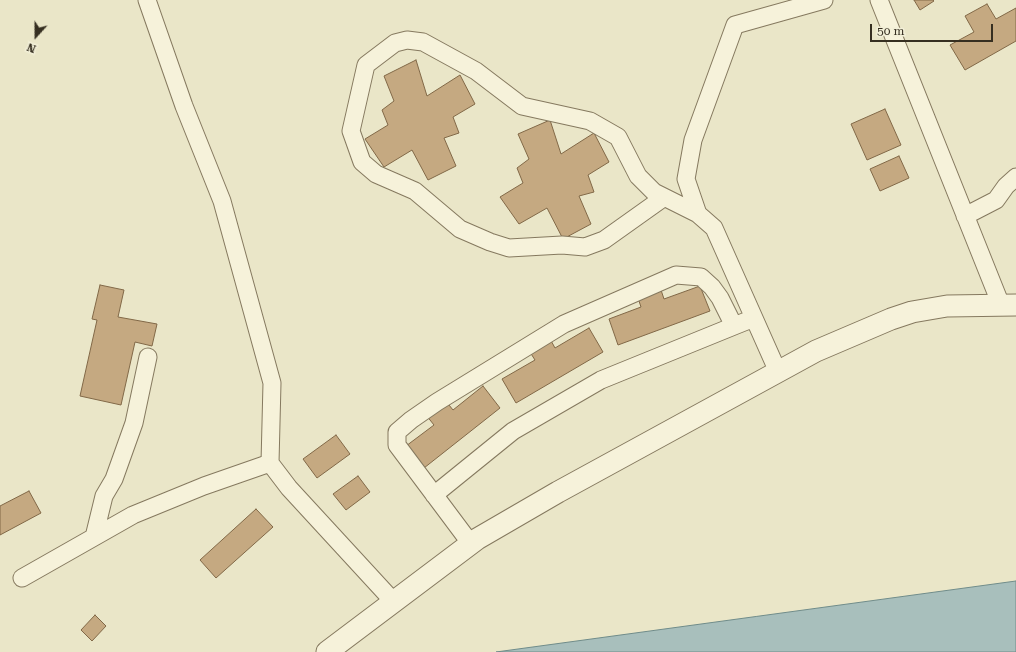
<!DOCTYPE html>
<style>
body{margin:0}
#map{position:relative;width:1016px;height:652px;overflow:hidden;background:#eae6c8;font-family:"Roboto Serif",serif}
canvas{display:block}
.north{position:absolute;left:16px;top:16px;width:40px;height:40px;-webkit-text-stroke:3px #f2efd7;paint-order:stroke;rotate:201deg;font-size:11px;font-weight:700;line-height:16px;text-align:center;color:#362f21}
.north::after{content:'';display:block;margin:auto;width:14px;height:18px;background:#362f21;clip-path:polygon(50% 0,100% 100%,50% 72%,0 100%)}
.scale{position:absolute;left:870px;top:24px;width:123px;height:18px;box-sizing:border-box;border:2px solid #362f21;border-top:0;padding-left:5px;font-size:12px;line-height:14px;white-space:nowrap;color:#362f21;-webkit-text-stroke:3px #f2efd7;paint-order:stroke}
</style>
<div id="map">
<canvas width="1016" height="652"></canvas>
<div class="north">N</div>
<div class="scale">50 m</div>
</div>
<script>
const ctx = document.querySelector('canvas').getContext('2d');
ctx.lineJoin = 'round';
function fill(path, color) {
  ctx.fillStyle = color;
  ctx.fill(path, 'evenodd');
}
function shape(rows) {
  const path = new Path2D();
  for (const r of rows) {
    path.moveTo(r[0], r[1]);
    for (let i = 2; i < r.length; i += 2) path.lineTo(r[i], r[i + 1]);
  }
  return path;
}
function trace(path, color, width, dash) {
  ctx.strokeStyle = color;
  ctx.lineWidth = width;
  ctx.lineCap = dash ? 'butt' : 'round';
  ctx.setLineDash(dash || []);
  ctx.stroke(path);
}
const water = shape([
 [1016,581,1016,652,496,652,1016,581]
]);
const building = shape([
 [914,0,933,0,934,1,920,10,914,0],
 [987,4,996,19,1016,8,1016,41,965,70,950,45,974,32,965,16,987,4],
 [416,60,427,96,460,75,475,104,453,117,459,133,444,138,456,166,428,180,412,150,384,167,365,139,388,125,382,110,394,101,384,76,416,60],
 [885,109,901,145,867,160,851,124,885,109],
 [550,120,561,154,594,133,609,162,588,175,594,192,579,196,591,224,563,239,547,208,519,224,500,197,523,183,517,168,529,159,518,134,550,120],
 [899,156,909,178,880,191,870,169,899,156],
 [100,285,124,290,118,317,157,324,152,346,135,342,121,405,80,396,97,320,92,319,100,285],
 [700,286,710,311,618,345,609,319,641,307,637,295,660,287,664,299,700,286],
 [589,328,603,352,516,403,502,379,535,360,528,349,549,337,555,348,589,328],
 [483,386,500,408,424,468,406,446,434,425,426,415,445,400,453,410,483,386],
 [336,435,350,454,317,478,303,459,336,435],
 [358,476,370,492,346,510,333,494,358,476],
 [29,491,41,513,0,535,0,506,29,491],
 [256,509,273,527,216,578,200,560,256,509],
 [95,615,106,626,92,641,81,630,95,615]
]);
const minor = shape([
 [147,0,184,106,222,201,272,383,270,463,289,488,393,601],
 [879,0,1001,305],
 [663,198,604,240,585,247,562,245,509,248,490,242,460,229,415,191,376,174,362,162,351,131,366,65,395,43,407,40,423,42,476,71,522,106,590,121,618,137,638,176,654,192,698,214,714,228,778,372],
 [698,214,686,179,693,140,735,25,824,0],
 [965,216,996,200,1006,186,1016,177],
 [434,495,513,431,601,380,734,326],
 [94,537,104,496,114,479,134,423,148,357],
 [471,544,397,445,397,432,411,420,437,402,564,324,676,275,701,277,712,287,720,298,734,326,754,318],
 [22,578,133,515,204,486,270,463]
]);
const tertiary = shape([
 [327,652,477,539,558,492,816,351,891,319,912,312,947,306,1016,305]
]);
fill(water, '#a8bfbc');
trace(water, '#708c8a', 1);
fill(building, '#c5a981');
trace(building, '#816847', 1);
trace(minor, '#85795f', 19);
trace(tertiary, '#85795f', 23);
trace(minor, '#f6f2da', 17);
trace(tertiary, '#f6f2da', 21);
</script>
